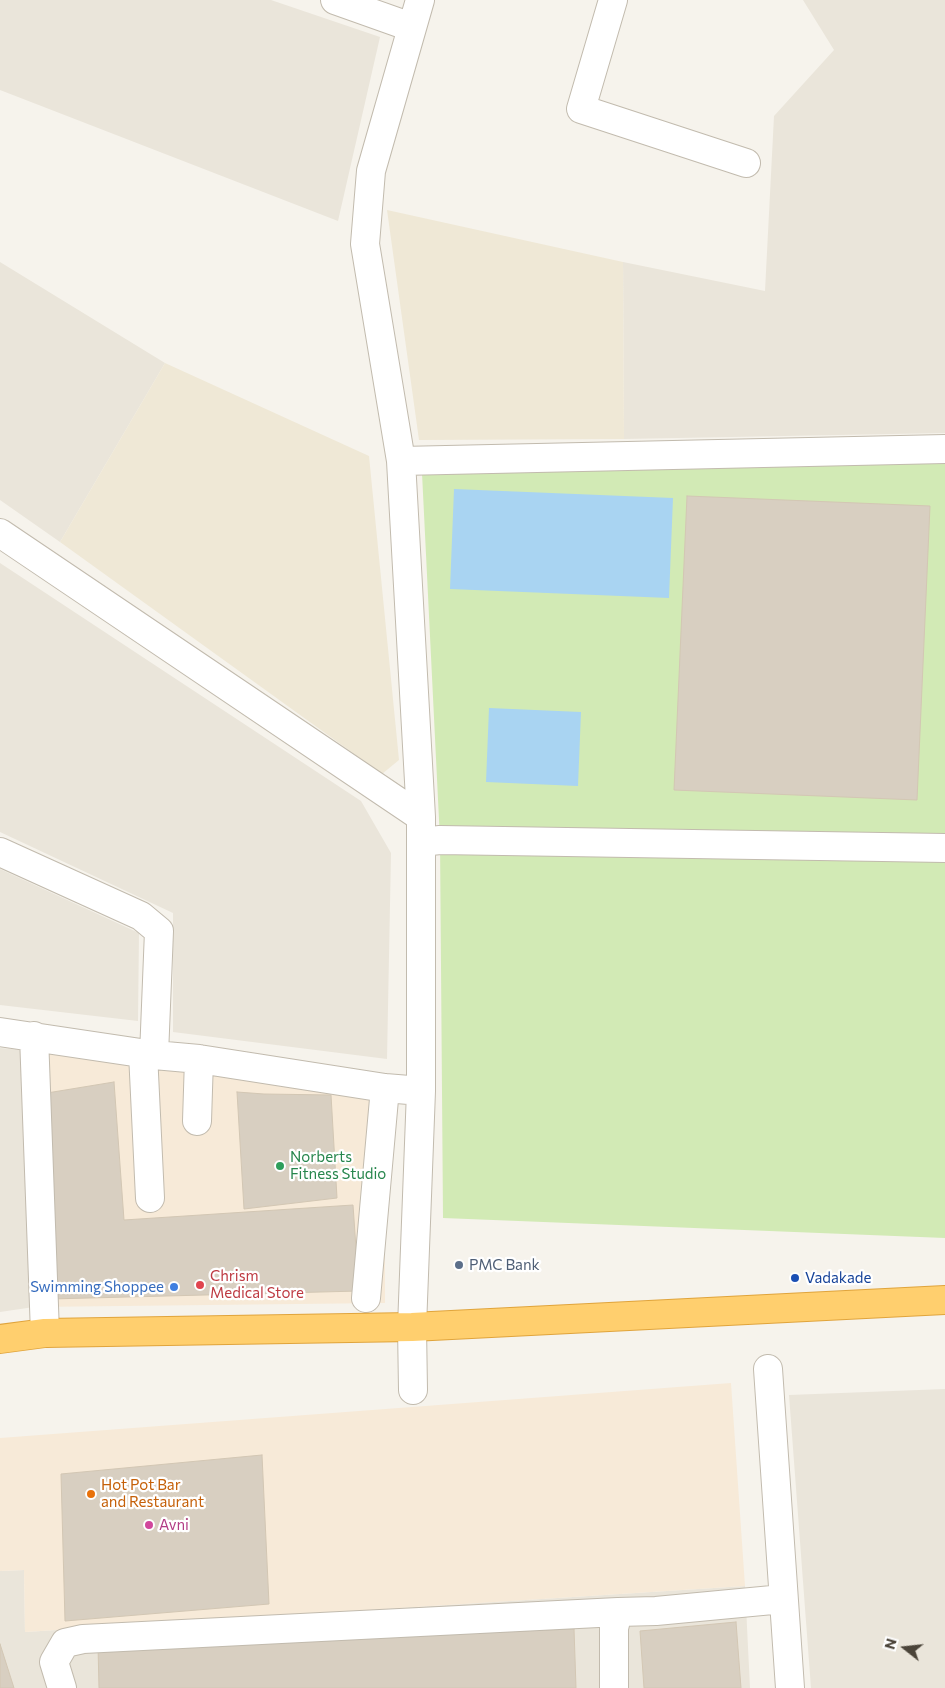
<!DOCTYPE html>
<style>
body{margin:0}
#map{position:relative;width:945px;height:1688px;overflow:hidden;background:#f6f3ec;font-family:Commissioner,sans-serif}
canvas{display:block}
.north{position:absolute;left:880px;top:1623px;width:50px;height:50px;-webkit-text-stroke:4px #fff;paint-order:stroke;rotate:286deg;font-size:14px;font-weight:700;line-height:20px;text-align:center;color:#4b4439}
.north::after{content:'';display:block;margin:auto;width:18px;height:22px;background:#4b4439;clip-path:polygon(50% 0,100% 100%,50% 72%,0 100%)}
</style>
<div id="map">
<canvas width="945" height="1688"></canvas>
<div class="north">N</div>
</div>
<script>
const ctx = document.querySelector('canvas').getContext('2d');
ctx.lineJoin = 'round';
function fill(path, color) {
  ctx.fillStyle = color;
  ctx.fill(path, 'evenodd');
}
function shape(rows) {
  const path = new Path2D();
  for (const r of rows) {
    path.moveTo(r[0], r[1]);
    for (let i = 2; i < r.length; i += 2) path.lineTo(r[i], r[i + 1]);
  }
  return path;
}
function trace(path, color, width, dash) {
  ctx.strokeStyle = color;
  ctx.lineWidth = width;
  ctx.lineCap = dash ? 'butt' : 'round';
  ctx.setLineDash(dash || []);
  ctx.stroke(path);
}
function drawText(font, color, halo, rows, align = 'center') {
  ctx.font = font + ' Commissioner,sans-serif';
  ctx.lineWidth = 4.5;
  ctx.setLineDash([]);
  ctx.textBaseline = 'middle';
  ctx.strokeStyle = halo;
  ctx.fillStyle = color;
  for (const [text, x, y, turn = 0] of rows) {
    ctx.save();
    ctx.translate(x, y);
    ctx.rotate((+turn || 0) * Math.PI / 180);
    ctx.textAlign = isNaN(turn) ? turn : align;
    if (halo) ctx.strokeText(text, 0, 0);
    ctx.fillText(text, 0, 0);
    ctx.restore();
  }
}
const residential = shape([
 [0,0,271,0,380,37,338,221,0,90],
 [803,0,945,0,945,433,624,439,623,262,765,291,774,116,834,50],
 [0,262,165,363,60,542,0,500],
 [0,563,361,801,391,853,387,1059,173,1032,173,913,0,832],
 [0,869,139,933,138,1021,0,1005],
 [0,1048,23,1050,34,1307,0,1312],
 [945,1389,945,1688,811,1688,789,1395],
 [24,1570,25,1632,745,1586,750,1688,0,1688,0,1571]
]);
const commercial = shape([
 [23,1050,385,1099,385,1303,34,1307],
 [731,1383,745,1586,25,1632,24,1570,0,1571,0,1438]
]);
const education = shape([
 [387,210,623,262,624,439,419,440],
 [165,363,369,456,399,760,382,774,60,542]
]);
const green = shape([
 [945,460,945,1238,443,1218,440,840,422,473]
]);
const water = shape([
 [454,489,673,498,669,598,450,589],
 [489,708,581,712,578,786,486,782]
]);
const building = shape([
 [687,496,930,506,917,800,674,790,687,496],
 [114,1082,124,1220,353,1205,359,1291,50,1299,47,1093,114,1082],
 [237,1092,264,1094,331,1095,337,1198,244,1209,237,1092],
 [262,1455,269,1604,65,1621,61,1474,262,1455],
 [736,1622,741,1688,644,1688,640,1631,736,1622],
 [574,1629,576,1688,99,1688,98,1645,574,1629],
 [0,1644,14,1688,0,1688,0,1644]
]);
const minor = shape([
 [335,0,411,27],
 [420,0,371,171,365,244,401,461,421,817],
 [613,0,581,109,746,163],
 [401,461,945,449],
 [0,533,421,817,421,1091,412,1327,413,1390],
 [421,842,440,840,945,848],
 [0,852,141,916,159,931,154,1055],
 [0,1032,154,1055,199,1059,385,1088,421,1091],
 [34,1036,45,1333],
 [143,1053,150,1198],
 [197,1121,199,1059],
 [366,1298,385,1088],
 [768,1369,790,1688],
 [62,1688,54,1662,65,1643,83,1639,618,1612],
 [614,1688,614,1628,618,1612,656,1611,783,1599]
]);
const highway = shape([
 [0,1339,45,1333,412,1327,945,1300]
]);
const markers = [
 [280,1166,5,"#2e9e5b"],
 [459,1265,5,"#5c6f8a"],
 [795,1278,5,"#1a4fb4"],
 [200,1285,5,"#e0444e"],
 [174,1287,5,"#3f7fe0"],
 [91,1494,5,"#e8710a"],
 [149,1525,5,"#d1479c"]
];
const leisureNames = [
 ["Norberts",290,1157],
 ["Fitness Studio",290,1174]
];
const serviceNames = [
 ["PMC Bank",469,1265]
];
const healthNames = [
 ["Chrism",210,1276],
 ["Medical Store",210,1293]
];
const transitNames = [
 ["Vadakade",805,1278]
];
const shopNames = [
 ["Swimming Shoppee",164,1287]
];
const foodNames = [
 ["Hot Pot Bar",101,1485],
 ["and Restaurant",101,1502]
];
const hotelNames = [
 ["Avni",159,1525]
];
fill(residential, '#eae5da');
fill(commercial, '#f7ead8');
fill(education, '#efe8d6');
fill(green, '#d2eab5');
fill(water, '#a9d4f2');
fill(building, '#d8cfc1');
trace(building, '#d3c7b4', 1);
trace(minor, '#c2bbae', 30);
trace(highway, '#e0a43c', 30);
trace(minor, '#fff', 28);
trace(highway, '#ffcf6e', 28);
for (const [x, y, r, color] of markers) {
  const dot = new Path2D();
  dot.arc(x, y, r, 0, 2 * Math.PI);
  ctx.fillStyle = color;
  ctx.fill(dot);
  trace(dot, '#fff', 2);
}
drawText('15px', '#27864d', '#fff', leisureNames, 'left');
drawText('15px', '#4e5e75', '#fff', serviceNames, 'left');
drawText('15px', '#be3a42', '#fff', healthNames, 'left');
drawText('15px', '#164399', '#fff', transitNames, 'left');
drawText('15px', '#366cbe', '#fff', shopNames, 'right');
drawText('15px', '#c56008', '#fff', foodNames, 'left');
drawText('15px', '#b23c85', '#fff', hotelNames, 'left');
</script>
